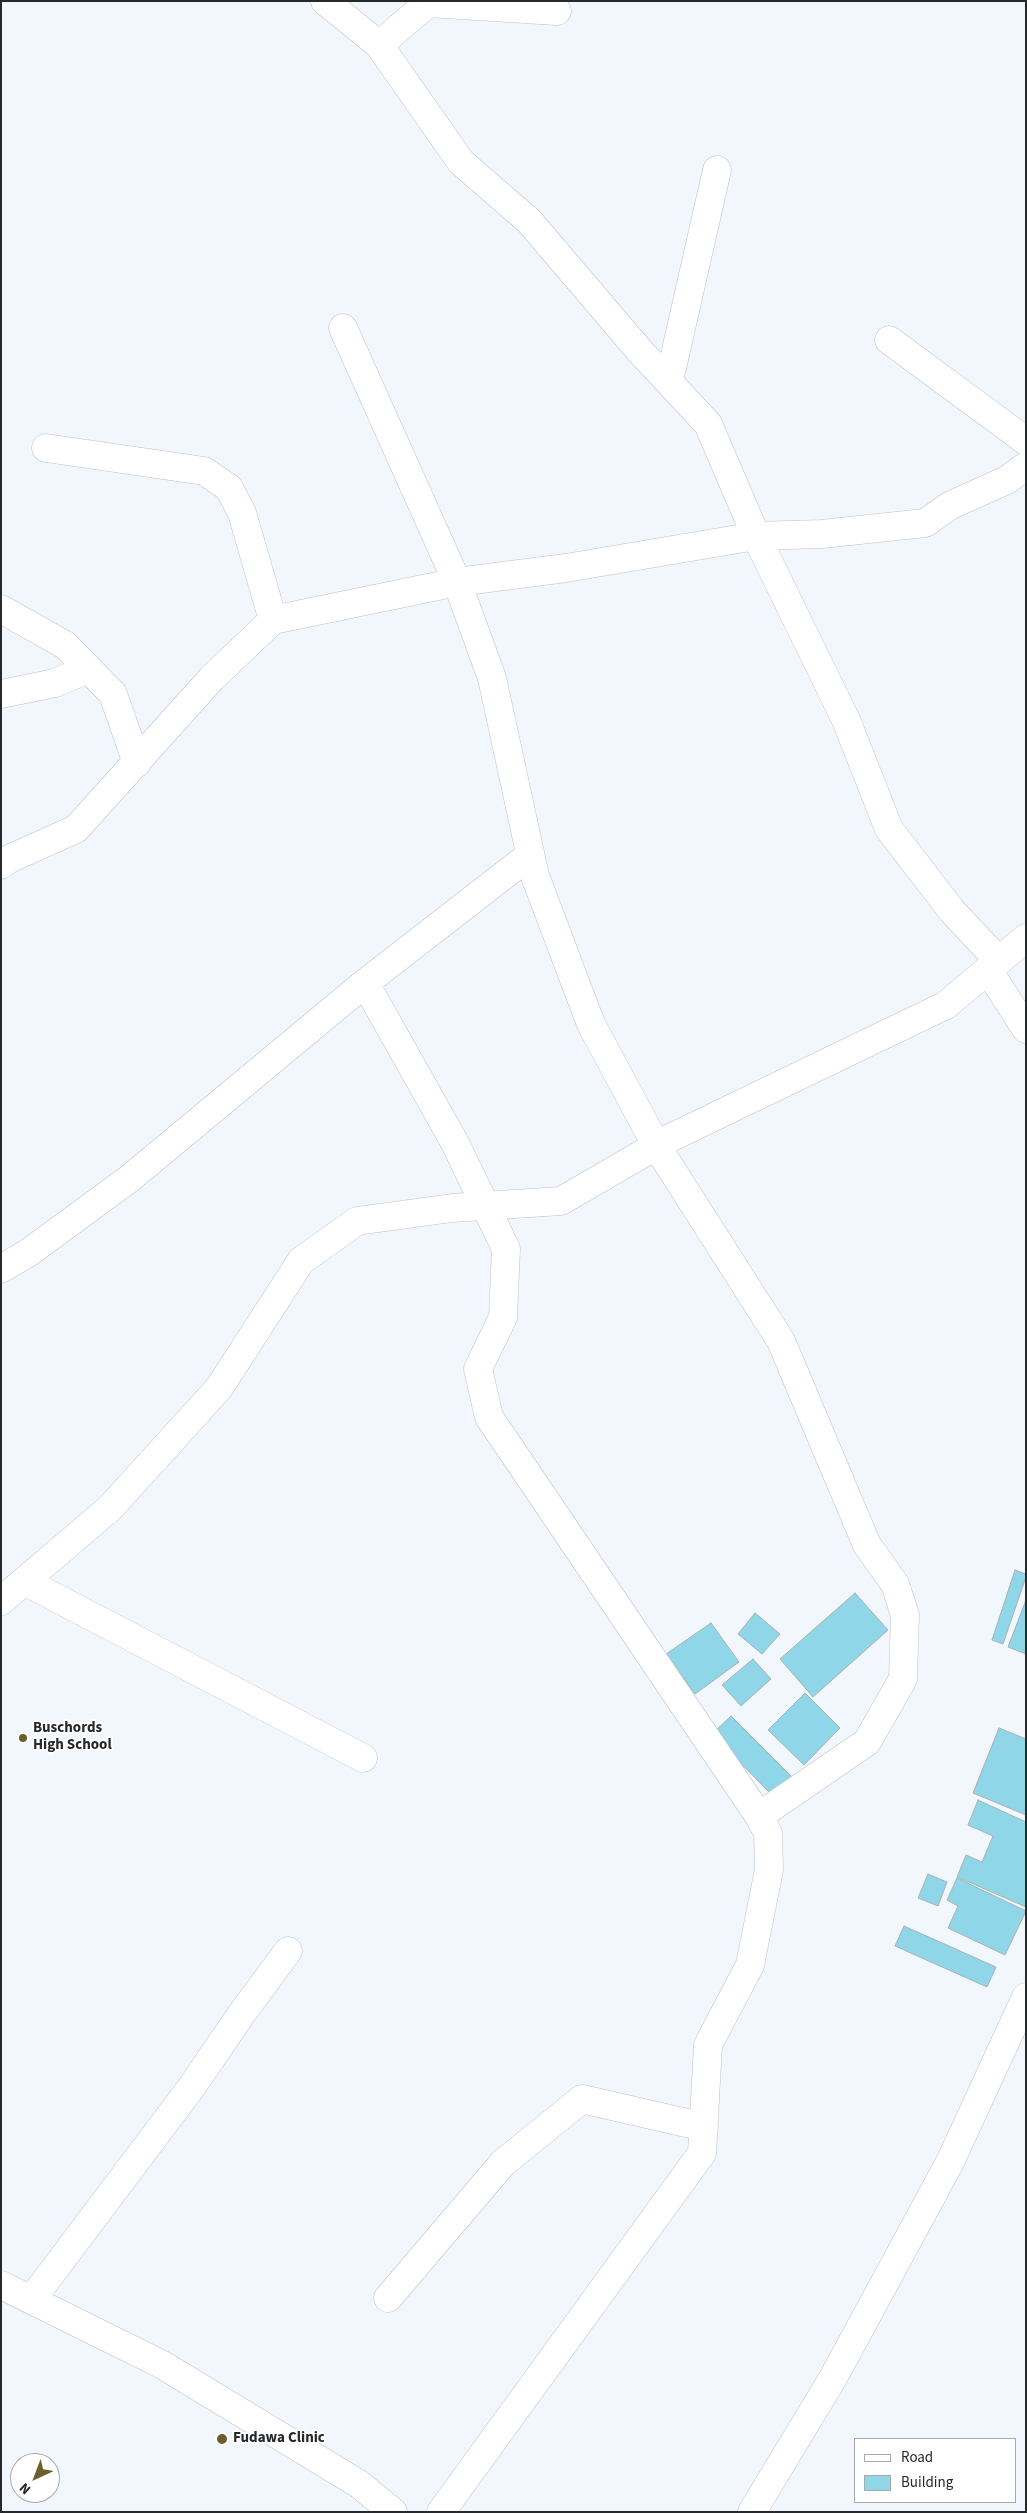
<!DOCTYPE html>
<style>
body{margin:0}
#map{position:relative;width:1027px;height:2513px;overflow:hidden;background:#f1f7fd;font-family:"Source Sans 3",sans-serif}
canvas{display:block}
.frame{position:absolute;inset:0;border:2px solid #26292b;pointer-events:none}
.legend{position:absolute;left:854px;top:2438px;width:162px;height:65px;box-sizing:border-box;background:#fff;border:1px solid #a8a9aa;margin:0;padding:6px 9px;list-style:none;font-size:15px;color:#26292b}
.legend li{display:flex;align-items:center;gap:10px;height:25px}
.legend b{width:25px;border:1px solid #a8a9aa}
.north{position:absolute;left:10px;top:2453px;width:50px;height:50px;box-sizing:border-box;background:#fff;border:1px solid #a8a9aa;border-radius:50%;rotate:223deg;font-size:14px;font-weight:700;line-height:20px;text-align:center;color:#26292b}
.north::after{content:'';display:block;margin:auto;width:18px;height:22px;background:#6a602d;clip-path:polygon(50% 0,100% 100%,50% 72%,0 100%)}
</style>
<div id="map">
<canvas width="1027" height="2513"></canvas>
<div class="frame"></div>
<ul class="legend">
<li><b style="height:6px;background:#fff"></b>Road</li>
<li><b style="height:14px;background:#8ed6e8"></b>Building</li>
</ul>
<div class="north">N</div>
</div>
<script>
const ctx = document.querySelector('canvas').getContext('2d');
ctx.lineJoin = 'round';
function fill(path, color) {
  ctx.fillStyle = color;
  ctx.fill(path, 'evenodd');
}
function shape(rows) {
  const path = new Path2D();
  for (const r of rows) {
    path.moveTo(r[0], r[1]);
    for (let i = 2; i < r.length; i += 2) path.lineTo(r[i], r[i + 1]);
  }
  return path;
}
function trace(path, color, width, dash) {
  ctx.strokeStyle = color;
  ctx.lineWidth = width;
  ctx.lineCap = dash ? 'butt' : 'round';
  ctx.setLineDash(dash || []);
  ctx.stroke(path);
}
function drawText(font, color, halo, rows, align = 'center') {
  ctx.font = font + ' "Source Sans 3",sans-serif';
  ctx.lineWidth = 4;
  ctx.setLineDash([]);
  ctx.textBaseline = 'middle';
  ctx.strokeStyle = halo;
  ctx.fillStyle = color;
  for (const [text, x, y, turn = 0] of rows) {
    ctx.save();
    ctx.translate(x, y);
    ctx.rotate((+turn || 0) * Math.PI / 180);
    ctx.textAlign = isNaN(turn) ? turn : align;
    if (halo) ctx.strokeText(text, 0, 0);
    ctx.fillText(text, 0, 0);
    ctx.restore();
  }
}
const building = shape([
 [1015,1570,1026,1574,1026,1577,1003,1644,992,1640,1015,1570],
 [855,1593,888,1630,813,1697,780,1659,855,1593],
 [1026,1600,1026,1654,1008,1647,1026,1600],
 [755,1613,780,1634,762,1654,738,1634,755,1613],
 [711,1623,739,1662,695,1694,666,1654,711,1623],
 [753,1659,771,1679,741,1706,722,1685,753,1659],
 [805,1693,840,1728,804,1765,768,1730,805,1693],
 [731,1716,793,1778,774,1797,712,1734,731,1716],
 [999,1728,1026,1739,1026,1815,973,1793,999,1728],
 [978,1800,1026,1822,1026,1907,957,1877,966,1855,982,1862,993,1836,968,1825,978,1800],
 [928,1874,947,1882,938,1906,918,1898,928,1874],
 [957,1878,1026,1911,1005,1955,948,1928,958,1906,947,1900,957,1878],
 [904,1926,996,1967,987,1987,895,1946,904,1926]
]);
const minor = shape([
 [325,1,379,45,461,162,529,221,639,350,708,424,756,536,846,720,889,829,952,911,999,961],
 [379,45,428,3,557,11],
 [343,328,457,582,492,678,535,876,591,1024,656,1145,781,1341,867,1545,895,1584,905,1615,903,1679,867,1742,759,1816],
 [889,340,1026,441],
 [669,381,717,170],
 [46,448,204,471,229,488,242,513,273,620],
 [1,609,65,645,113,694,137,763],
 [1,694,55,683,88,669],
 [1,865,9,859,76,829,212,678,273,620,457,582,566,568,756,536,822,534,925,523,951,505,1007,480,1026,466],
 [988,970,1026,1029],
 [365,983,455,1143,506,1249,503,1317,478,1369,489,1417,759,1816,768,1833,769,1870,750,1965,708,2045,702,2153,441,2512],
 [1,1269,28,1253,129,1179,365,983,530,855],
 [24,1581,363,1758],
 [1,1601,110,1508,219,1388,301,1261,357,1221,452,1208,561,1201,668,1139,946,1005,1026,938],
 [1,2285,161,2364,359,2484,393,2512],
 [388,2298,503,2163,582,2099,704,2127],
 [32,2299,193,2085,240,2016,288,1951],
 [752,2512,833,2378,950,2162,1026,1997]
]);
const markers = [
 [23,1738,5,"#6a602d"],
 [222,2439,6,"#6a602d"]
];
const poiNames = [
 ["Buschords",33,1729],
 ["High School",33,1746],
 ["Fudawa Clinic",233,2439]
];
fill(building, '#8ed6e8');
trace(building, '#a9b2b4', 1);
trace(minor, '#bcc2c8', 29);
trace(minor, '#fff', 28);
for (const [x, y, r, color] of markers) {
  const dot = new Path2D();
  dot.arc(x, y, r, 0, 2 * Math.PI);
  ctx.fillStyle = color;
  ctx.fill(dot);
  trace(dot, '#fff', 2);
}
drawText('bold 15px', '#26292b', '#fff', poiNames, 'left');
</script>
